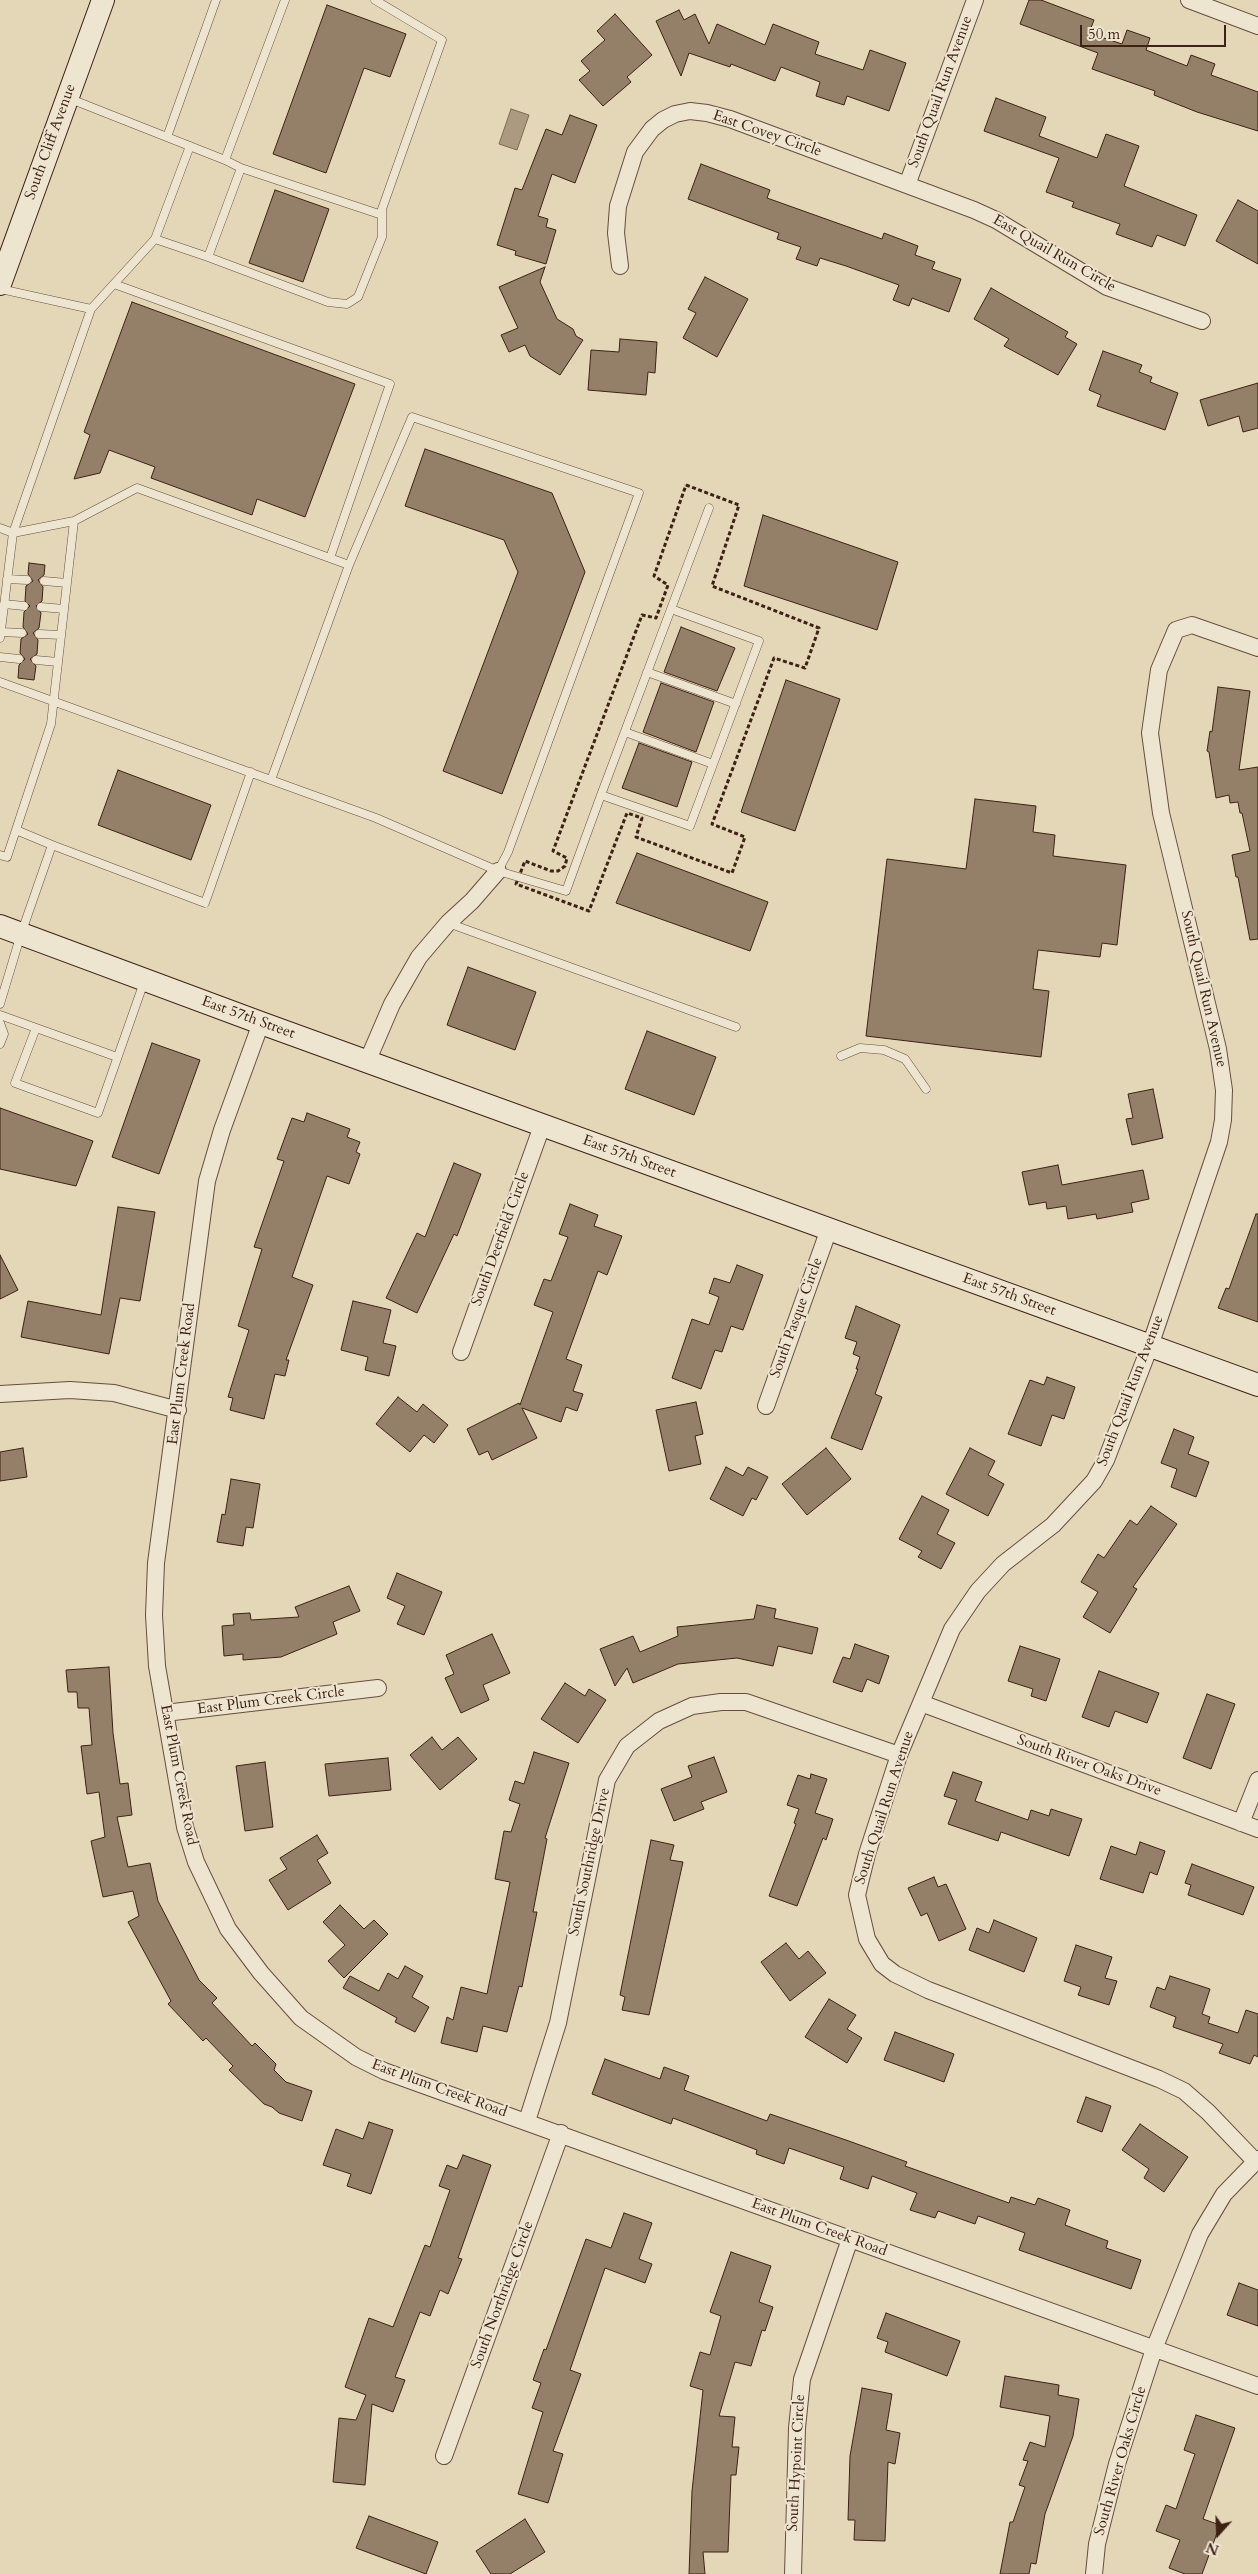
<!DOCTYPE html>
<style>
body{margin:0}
#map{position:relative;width:1258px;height:2574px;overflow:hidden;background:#e3d7b7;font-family:Cardo,serif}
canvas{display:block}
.north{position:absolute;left:1193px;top:2509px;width:50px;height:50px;-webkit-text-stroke:4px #ede5d0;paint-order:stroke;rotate:200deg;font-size:14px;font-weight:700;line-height:20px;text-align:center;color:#3e2115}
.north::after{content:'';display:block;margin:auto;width:18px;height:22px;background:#3e2115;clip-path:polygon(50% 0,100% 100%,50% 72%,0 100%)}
.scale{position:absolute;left:1080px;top:25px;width:146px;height:22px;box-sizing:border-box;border:2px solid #3e2115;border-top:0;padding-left:6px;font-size:15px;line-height:18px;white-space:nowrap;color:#3e2115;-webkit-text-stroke:4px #ede5d0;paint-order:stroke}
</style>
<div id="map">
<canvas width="1258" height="2574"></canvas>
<div class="north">N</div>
<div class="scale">50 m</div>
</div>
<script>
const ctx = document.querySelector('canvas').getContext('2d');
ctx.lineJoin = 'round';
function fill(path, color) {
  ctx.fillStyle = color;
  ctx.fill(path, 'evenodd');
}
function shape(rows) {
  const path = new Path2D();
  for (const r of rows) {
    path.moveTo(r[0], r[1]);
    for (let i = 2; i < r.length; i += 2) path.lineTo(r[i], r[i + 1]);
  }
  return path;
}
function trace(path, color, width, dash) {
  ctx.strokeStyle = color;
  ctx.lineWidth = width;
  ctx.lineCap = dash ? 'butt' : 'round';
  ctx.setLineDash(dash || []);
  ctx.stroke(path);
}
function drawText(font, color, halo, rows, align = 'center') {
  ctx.font = font + ' Cardo,serif';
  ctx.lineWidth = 4;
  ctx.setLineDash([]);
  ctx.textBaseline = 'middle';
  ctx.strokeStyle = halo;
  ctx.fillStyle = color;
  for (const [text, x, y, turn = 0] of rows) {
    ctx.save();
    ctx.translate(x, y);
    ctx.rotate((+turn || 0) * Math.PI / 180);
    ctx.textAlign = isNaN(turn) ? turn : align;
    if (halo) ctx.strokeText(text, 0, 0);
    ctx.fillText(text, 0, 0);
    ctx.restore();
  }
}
const water = shape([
 [511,109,529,115,517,150,499,144,511,109]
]);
const building = shape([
 [1029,0,1041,0,1094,20,1089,33,1122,44,1127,30,1150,38,1146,50,1187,66,1191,55,1215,64,1211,75,1258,92,1258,131,1197,112,1154,95,1155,91,1092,69,1098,53,1020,24,1029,0],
 [327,5,406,34,390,77,364,68,326,173,273,154,327,5],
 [679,10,684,20,695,14,709,44,717,24,765,45,773,24,819,42,815,54,863,70,870,50,906,63,889,111,847,96,844,105,816,96,820,82,781,67,775,81,731,64,730,67,689,53,681,76,656,21,679,10],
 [615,14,652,55,627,77,631,82,603,106,579,80,590,71,581,61,605,40,597,31,615,14],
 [996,98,1046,117,1039,136,1097,158,1106,134,1139,146,1124,186,1197,215,1185,246,1157,235,1152,247,1116,234,1120,224,1072,207,1074,202,1046,192,1059,158,984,131,996,98],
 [570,115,597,125,575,183,552,174,538,216,548,219,546,227,556,230,546,264,515,255,516,251,497,245,515,188,522,190,546,129,562,135,570,115],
 [701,164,770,190,767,198,882,239,884,233,918,246,915,255,935,262,932,269,961,279,949,312,912,298,909,306,893,300,899,285,846,266,820,258,817,266,796,259,801,247,777,239,779,233,688,199,701,164],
 [275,190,329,209,303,282,249,263,275,190],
 [1238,200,1258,211,1258,264,1216,241,1238,200],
 [545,267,540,282,557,319,573,329,576,336,583,340,560,375,530,356,525,345,509,352,501,335,518,328,499,287,545,267],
 [705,277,748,299,717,357,683,338,696,313,688,309,705,277],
 [991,288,1068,332,1065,337,1077,344,1058,375,1004,346,1009,339,974,319,991,288],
 [132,302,355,384,305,517,257,499,252,515,151,478,155,467,109,450,100,473,74,479,90,435,84,432,132,302],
 [620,339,657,342,655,373,648,372,646,395,588,390,591,350,619,352,620,339],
 [1103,351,1142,365,1139,372,1152,377,1150,382,1178,393,1165,430,1097,406,1101,395,1089,390,1103,351],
 [1258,383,1258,428,1243,432,1239,416,1208,426,1200,400,1258,383],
 [425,449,552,493,585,572,502,794,443,771,518,572,504,540,405,506,425,449],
 [763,515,898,562,877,630,744,586,763,515],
 [29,563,45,565,44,575,38,580,43,587,42,601,36,606,41,613,39,628,33,633,38,640,37,654,30,659,36,666,34,680,18,678,19,665,25,659,20,653,21,639,28,634,23,627,24,612,30,606,25,601,26,586,33,581,28,574,29,563],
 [681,627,735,648,717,691,664,672,681,627],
 [786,680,840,699,795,831,741,812,786,680],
 [661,683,714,702,696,752,643,732,661,683],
 [1218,687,1250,691,1239,770,1258,767,1258,939,1250,940,1238,877,1236,877,1232,855,1250,851,1242,813,1240,813,1238,802,1230,803,1229,795,1216,798,1209,752,1207,751,1210,731,1212,732,1218,687],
 [639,743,692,762,677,807,622,788,639,743],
 [118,770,211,805,191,860,98,825,118,770],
 [975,799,1036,806,1033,832,1055,835,1053,856,1126,865,1117,945,1102,943,1100,957,1038,950,1033,989,1049,991,1041,1057,866,1036,887,859,966,869,975,799],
 [637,853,768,902,750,951,616,903,637,853],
 [468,967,536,992,515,1050,447,1025,468,967],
 [647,1031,716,1057,694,1115,625,1089,647,1031],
 [152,1043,200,1060,159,1174,112,1157,152,1043],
 [1153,1089,1163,1138,1132,1145,1126,1119,1133,1118,1128,1094,1153,1089],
 [0,1108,93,1141,76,1186,0,1169,0,1108],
 [307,1113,350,1129,347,1137,360,1142,356,1152,360,1154,349,1184,327,1176,292,1277,313,1285,286,1360,289,1360,285,1376,275,1374,264,1419,230,1410,233,1398,228,1397,249,1330,238,1326,262,1249,254,1247,284,1161,277,1159,292,1118,304,1122,307,1113],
 [454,1163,481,1174,457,1236,454,1234,417,1313,386,1298,417,1233,425,1237,454,1163],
 [1058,1165,1062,1185,1143,1170,1149,1199,1131,1203,1133,1212,1097,1219,1096,1214,1068,1219,1066,1206,1047,1209,1046,1202,1029,1205,1022,1172,1058,1165],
 [570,1204,598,1215,594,1226,622,1236,607,1275,598,1271,566,1359,582,1365,573,1391,583,1394,577,1411,566,1407,561,1422,522,1408,537,1438,492,1460,488,1451,479,1455,467,1429,519,1403,520,1405,553,1312,534,1305,544,1279,551,1281,568,1237,559,1234,570,1204],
 [118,1207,155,1212,140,1301,120,1298,109,1354,21,1337,28,1301,101,1315,118,1207],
 [1256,1214,1258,1214,1258,1322,1218,1308,1226,1288,1229,1289,1256,1214],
 [0,1255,18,1290,0,1299,0,1255],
 [737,1265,763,1275,743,1330,731,1326,722,1352,715,1350,701,1389,672,1378,692,1319,709,1325,719,1297,709,1293,714,1278,730,1283,737,1265],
 [353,1301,391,1310,383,1343,396,1346,389,1376,365,1370,368,1357,341,1350,353,1301],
 [856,1306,900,1325,875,1394,882,1397,862,1450,831,1438,858,1369,856,1369,860,1357,853,1354,857,1342,845,1338,856,1306],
 [1047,1377,1075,1387,1064,1419,1052,1415,1041,1446,1008,1434,1030,1380,1044,1385,1047,1377],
 [398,1397,417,1412,423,1404,448,1425,434,1443,424,1435,410,1452,376,1424,398,1397],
 [696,1402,703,1434,695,1436,701,1464,669,1471,656,1410,696,1402],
 [1174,1429,1194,1437,1188,1454,1209,1462,1196,1497,1171,1487,1177,1469,1161,1463,1174,1429],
 [23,1448,27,1477,0,1481,0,1452,23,1448],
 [826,1448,851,1479,807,1515,782,1484,826,1448],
 [970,1448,995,1461,988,1475,1004,1484,988,1516,946,1494,970,1448],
 [726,1467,743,1476,748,1467,768,1477,756,1500,752,1498,743,1516,710,1499,726,1467],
 [231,1479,260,1484,253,1528,246,1527,243,1546,217,1542,222,1514,225,1515,231,1479],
 [922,1496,949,1510,937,1534,955,1543,941,1569,918,1557,922,1551,899,1539,922,1496],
 [1151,1506,1177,1524,1133,1587,1137,1589,1110,1633,1083,1617,1098,1592,1081,1582,1098,1554,1104,1558,1130,1520,1137,1525,1151,1506],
 [397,1573,442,1592,424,1635,397,1624,405,1606,387,1598,397,1573],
 [349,1586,360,1611,333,1622,337,1634,281,1657,243,1660,243,1654,224,1656,222,1626,234,1625,233,1614,250,1613,251,1620,299,1617,295,1607,349,1586],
 [757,1605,776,1609,774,1618,818,1628,812,1654,778,1646,773,1666,737,1658,678,1664,633,1683,627,1668,615,1686,600,1649,633,1636,640,1652,678,1636,677,1627,754,1619,757,1605],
 [492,1634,510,1673,483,1685,489,1700,461,1713,445,1678,454,1674,446,1655,492,1634],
 [855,1644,889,1656,879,1684,867,1679,862,1692,833,1682,843,1657,850,1659,855,1644],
 [1020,1646,1060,1659,1046,1701,1031,1696,1033,1689,1008,1681,1020,1646],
 [109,1667,113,1733,120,1784,128,1783,132,1815,117,1817,128,1867,150,1863,158,1901,199,1980,217,1998,212,2003,252,2046,255,2043,276,2064,274,2070,286,2082,312,2091,302,2121,279,2113,272,2107,264,2104,229,2070,233,2066,206,2038,203,2041,168,2004,171,2001,128,1922,139,1916,133,1891,103,1897,91,1841,105,1837,99,1792,87,1794,81,1746,92,1745,89,1708,78,1708,77,1692,68,1692,66,1670,109,1667],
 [1099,1671,1159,1693,1147,1723,1115,1711,1109,1727,1082,1717,1099,1671],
 [565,1683,585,1696,589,1689,606,1700,578,1743,541,1719,565,1683],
 [1207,1694,1235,1704,1211,1769,1183,1758,1207,1694],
 [432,1737,442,1750,458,1737,477,1759,440,1790,410,1755,432,1737],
 [534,1752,569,1763,545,1838,547,1839,533,1912,537,1912,522,1987,519,1986,507,2032,483,2026,477,2052,441,2043,447,2017,453,2020,461,1987,487,1994,510,1882,495,1879,504,1831,511,1832,520,1804,509,1800,515,1781,524,1784,534,1752],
 [714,1757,727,1792,701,1802,704,1809,674,1821,661,1789,692,1777,688,1766,714,1757],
 [388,1758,391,1790,329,1796,325,1764,388,1758],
 [265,1762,273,1827,245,1831,236,1766,265,1762],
 [953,1772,982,1782,975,1801,1028,1820,1031,1810,1049,1816,1051,1809,1082,1819,1069,1856,1001,1832,998,1841,948,1824,957,1800,944,1796,953,1772],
 [811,1774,827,1779,815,1813,833,1819,826,1840,823,1838,797,1906,769,1896,796,1824,794,1823,799,1809,787,1805,798,1775,810,1779,811,1774],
 [317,1835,328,1853,317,1860,331,1883,288,1910,269,1880,287,1869,280,1858,317,1835],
 [651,1840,674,1845,670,1860,683,1862,649,2015,622,2010,625,1997,620,1995,651,1840],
 [1140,1842,1165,1851,1157,1875,1150,1872,1143,1893,1100,1879,1111,1846,1136,1855,1140,1842],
 [1192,1864,1254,1887,1243,1915,1188,1895,1191,1885,1185,1883,1192,1864],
 [934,1877,938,1887,946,1884,966,1929,939,1941,927,1913,921,1916,908,1888,934,1877],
 [340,1905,364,1929,374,1920,388,1934,344,1978,328,1961,345,1945,323,1922,340,1905],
 [994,1920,1037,1938,1024,1972,969,1950,977,1928,989,1933,994,1920],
 [786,1943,799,1959,808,1951,826,1973,790,2001,761,1962,786,1943],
 [1076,1945,1112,1957,1105,1978,1117,1981,1109,2005,1078,1995,1081,1987,1064,1981,1076,1945],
 [405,1966,423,1976,412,1997,429,2007,415,2032,395,2022,397,2018,343,1988,350,1976,379,1991,388,1973,398,1979,405,1966],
 [1170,1976,1210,1989,1202,2014,1210,2017,1208,2023,1238,2033,1246,2010,1258,2014,1258,2057,1254,2055,1250,2064,1219,2053,1223,2044,1173,2027,1176,2017,1150,2007,1157,1987,1165,1990,1170,1976],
 [829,1999,856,2015,847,2029,862,2038,847,2063,805,2037,829,1999],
 [895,2032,954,2054,944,2082,884,2060,895,2032],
 [605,2059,660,2079,664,2067,689,2076,684,2090,767,2121,770,2114,846,2140,907,2162,905,2166,1009,2203,1011,2197,1035,2205,1038,2198,1070,2210,1065,2225,1108,2241,1106,2248,1141,2260,1131,2289,1019,2250,1025,2233,978,2216,975,2224,938,2211,935,2218,910,2210,917,2193,872,2176,868,2189,840,2179,844,2167,789,2148,784,2164,756,2154,757,2150,673,2118,671,2124,592,2094,605,2059],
 [1086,2097,1111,2106,1102,2132,1077,2122,1086,2097],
 [369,2122,393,2130,371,2194,347,2186,351,2174,323,2165,336,2129,363,2139,369,2122],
 [1140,2124,1188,2157,1164,2192,1144,2178,1149,2169,1122,2150,1140,2124],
 [463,2155,491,2165,458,2258,462,2259,448,2294,440,2290,430,2316,420,2312,395,2377,405,2380,393,2412,372,2404,365,2485,333,2482,339,2418,356,2420,366,2395,345,2387,369,2318,393,2327,425,2245,430,2247,450,2190,439,2186,447,2165,457,2169,463,2155],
 [624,2213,652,2223,639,2259,652,2264,645,2283,605,2268,570,2370,581,2374,553,2451,563,2454,548,2503,518,2494,543,2412,532,2408,541,2383,533,2380,544,2349,546,2350,586,2239,611,2248,624,2213],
 [731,2252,771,2266,759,2302,773,2307,765,2331,762,2330,751,2366,735,2362,719,2416,735,2417,732,2447,739,2447,736,2475,731,2475,728,2552,703,2552,705,2574,689,2574,692,2491,703,2390,690,2386,700,2352,710,2355,721,2316,710,2312,731,2252],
 [1239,2283,1258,2290,1258,2326,1227,2315,1239,2283],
 [886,2313,960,2341,947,2376,885,2352,888,2342,877,2338,886,2313],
 [1005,2376,1059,2385,1058,2395,1079,2399,1073,2436,1045,2514,1036,2564,1031,2563,1029,2574,1000,2574,1010,2522,1013,2522,1025,2487,1019,2485,1028,2461,1023,2460,1030,2442,1045,2447,1050,2416,1000,2407,1005,2376],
 [862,2388,892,2394,886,2430,900,2433,895,2464,888,2462,885,2541,854,2540,855,2520,848,2520,850,2456,862,2388],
 [1196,2415,1235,2428,1203,2519,1220,2525,1202,2574,1185,2574,1169,2568,1180,2540,1156,2531,1166,2505,1176,2509,1195,2454,1184,2450,1196,2415],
 [369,2516,438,2542,426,2574,356,2548,369,2516],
 [525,2519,545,2552,510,2574,491,2574,476,2551,525,2519]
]);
const path = shape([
 [686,485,739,505,712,586,819,628,805,668,774,658,712,824,745,837,732,873,636,837,642,818,627,813,589,911,516,884,525,861,551,871,558,871,565,866,567,858,553,851,642,615,656,618,668,585,654,576,686,485]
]);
const service = shape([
 [68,98,225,160],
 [167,137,216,0],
 [241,168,382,215],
 [155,239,208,257,241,168,225,160,285,0],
 [208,257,328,302,347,304,358,297,382,237,382,209,442,40,375,0],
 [114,284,390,384,330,558],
 [0,289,91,309,13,533,0,528],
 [91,309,155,239,190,146],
 [74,521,137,488,349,565,412,417,639,493,508,852,498,871],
 [7,579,27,580],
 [44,581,67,583],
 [4,604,24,606],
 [41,607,64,609],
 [671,609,709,508],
 [1,632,22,633],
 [39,634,61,635],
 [0,638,13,533,74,521,51,724,7,857,0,855],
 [0,657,19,659],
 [36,660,58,662],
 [647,672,736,704],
 [0,682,376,818,498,871,566,891,601,795,671,609,759,641,690,826,601,795],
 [625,732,713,764],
 [271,780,349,565],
 [52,845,205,903,251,772],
 [448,923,736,1027],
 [0,1004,21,934,52,845,16,830],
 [0,1015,117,1057],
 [0,1023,4,1034,0,1044],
 [36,1028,15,1083,98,1113,144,982],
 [841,1056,860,1048,884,1050,905,1059,926,1089]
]);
const minor = shape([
 [1189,0,1258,26],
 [907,185,975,0],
 [620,266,616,233,618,206,635,152,652,129,663,120,675,114,690,111,707,113,730,119,974,210,996,220,1107,287,1202,321],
 [261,1023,222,1130,207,1181,156,1563,154,1615,157,1666,185,1827,196,1862,228,1929,261,1973,301,2018,356,2057,384,2071,1258,2386],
 [367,1062,392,1004,419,957,448,923,472,901,498,871],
 [461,1352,542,1126],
 [0,1394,70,1390,114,1393,178,1410],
 [766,1406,829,1229],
 [921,1703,1258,1829],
 [165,1713,378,1688],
 [1241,1823,1258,1780],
 [527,2121,558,2023,607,1780,627,1746,659,1721,692,1706,721,1702,746,1702,899,1755],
 [1255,2161,1208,2112,1184,2091,1159,2079,928,1990,895,1974,882,1964,867,1939,857,1895,867,1854,899,1755,952,1629,978,1591,1003,1564,1053,1525,1094,1481,1106,1460,1150,1346,1219,1142,1223,1120,1224,1090,1218,1049,1161,813,1150,733,1159,670,1176,630,1192,625,1258,648],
 [444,2456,561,2133],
 [793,2574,797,2428,802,2379,850,2239],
 [1094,2574,1097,2544,1117,2464,1154,2349,1200,2234,1224,2194,1258,2159]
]);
const secondary = shape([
 [0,284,103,0],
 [0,926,261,1023,1258,1385]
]);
const streetNames = [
 ["South Quail Run Avenue",941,92,-70],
 ["East Covey Circle",767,134,19],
 ["South Cliff Avenue",51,142,-70],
 ["East Quail Run Circle",1054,254,30],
 ["South Quail Run Avenue",1203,989,77],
 ["East 57th Street",248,1018,20],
 ["East 57th Street",629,1157,20],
 ["South Deerfield Circle",501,1239,-70],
 ["East 57th Street",1009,1295,20],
 ["South Pasque Circle",797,1318,-70],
 ["East Plum Creek Road",182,1374,-83],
 ["South Quail Run Avenue",1131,1391,-69],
 ["East Plum Creek Circle",271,1701,-7],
 ["South River Oaks Drive",1089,1766,20],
 ["East Plum Creek Road",178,1775,79],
 ["South Quail Run Avenue",885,1808,-72],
 ["South Southridge Drive",590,1862,-78],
 ["East Plum Creek Road",439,2089,20],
 ["East Plum Creek Road",819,2228,20],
 ["South Northridge Circle",503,2295,-70],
 ["South River Oaks Circle",1121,2461,-74],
 ["South Hypoint Circle",797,2463,-87]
];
fill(water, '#ab9980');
trace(water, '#7f6955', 1);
fill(building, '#948069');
trace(building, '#3e2115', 1);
trace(service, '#674e3e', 9);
trace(minor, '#674e3e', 18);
trace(secondary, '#3e2115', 24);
trace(path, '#3e2115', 3, [4, 2.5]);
trace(service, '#ede5d0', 8);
trace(minor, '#ede5d0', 16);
trace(secondary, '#ede5d0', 22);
drawText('15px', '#3e2115', '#ede5d0', streetNames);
</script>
